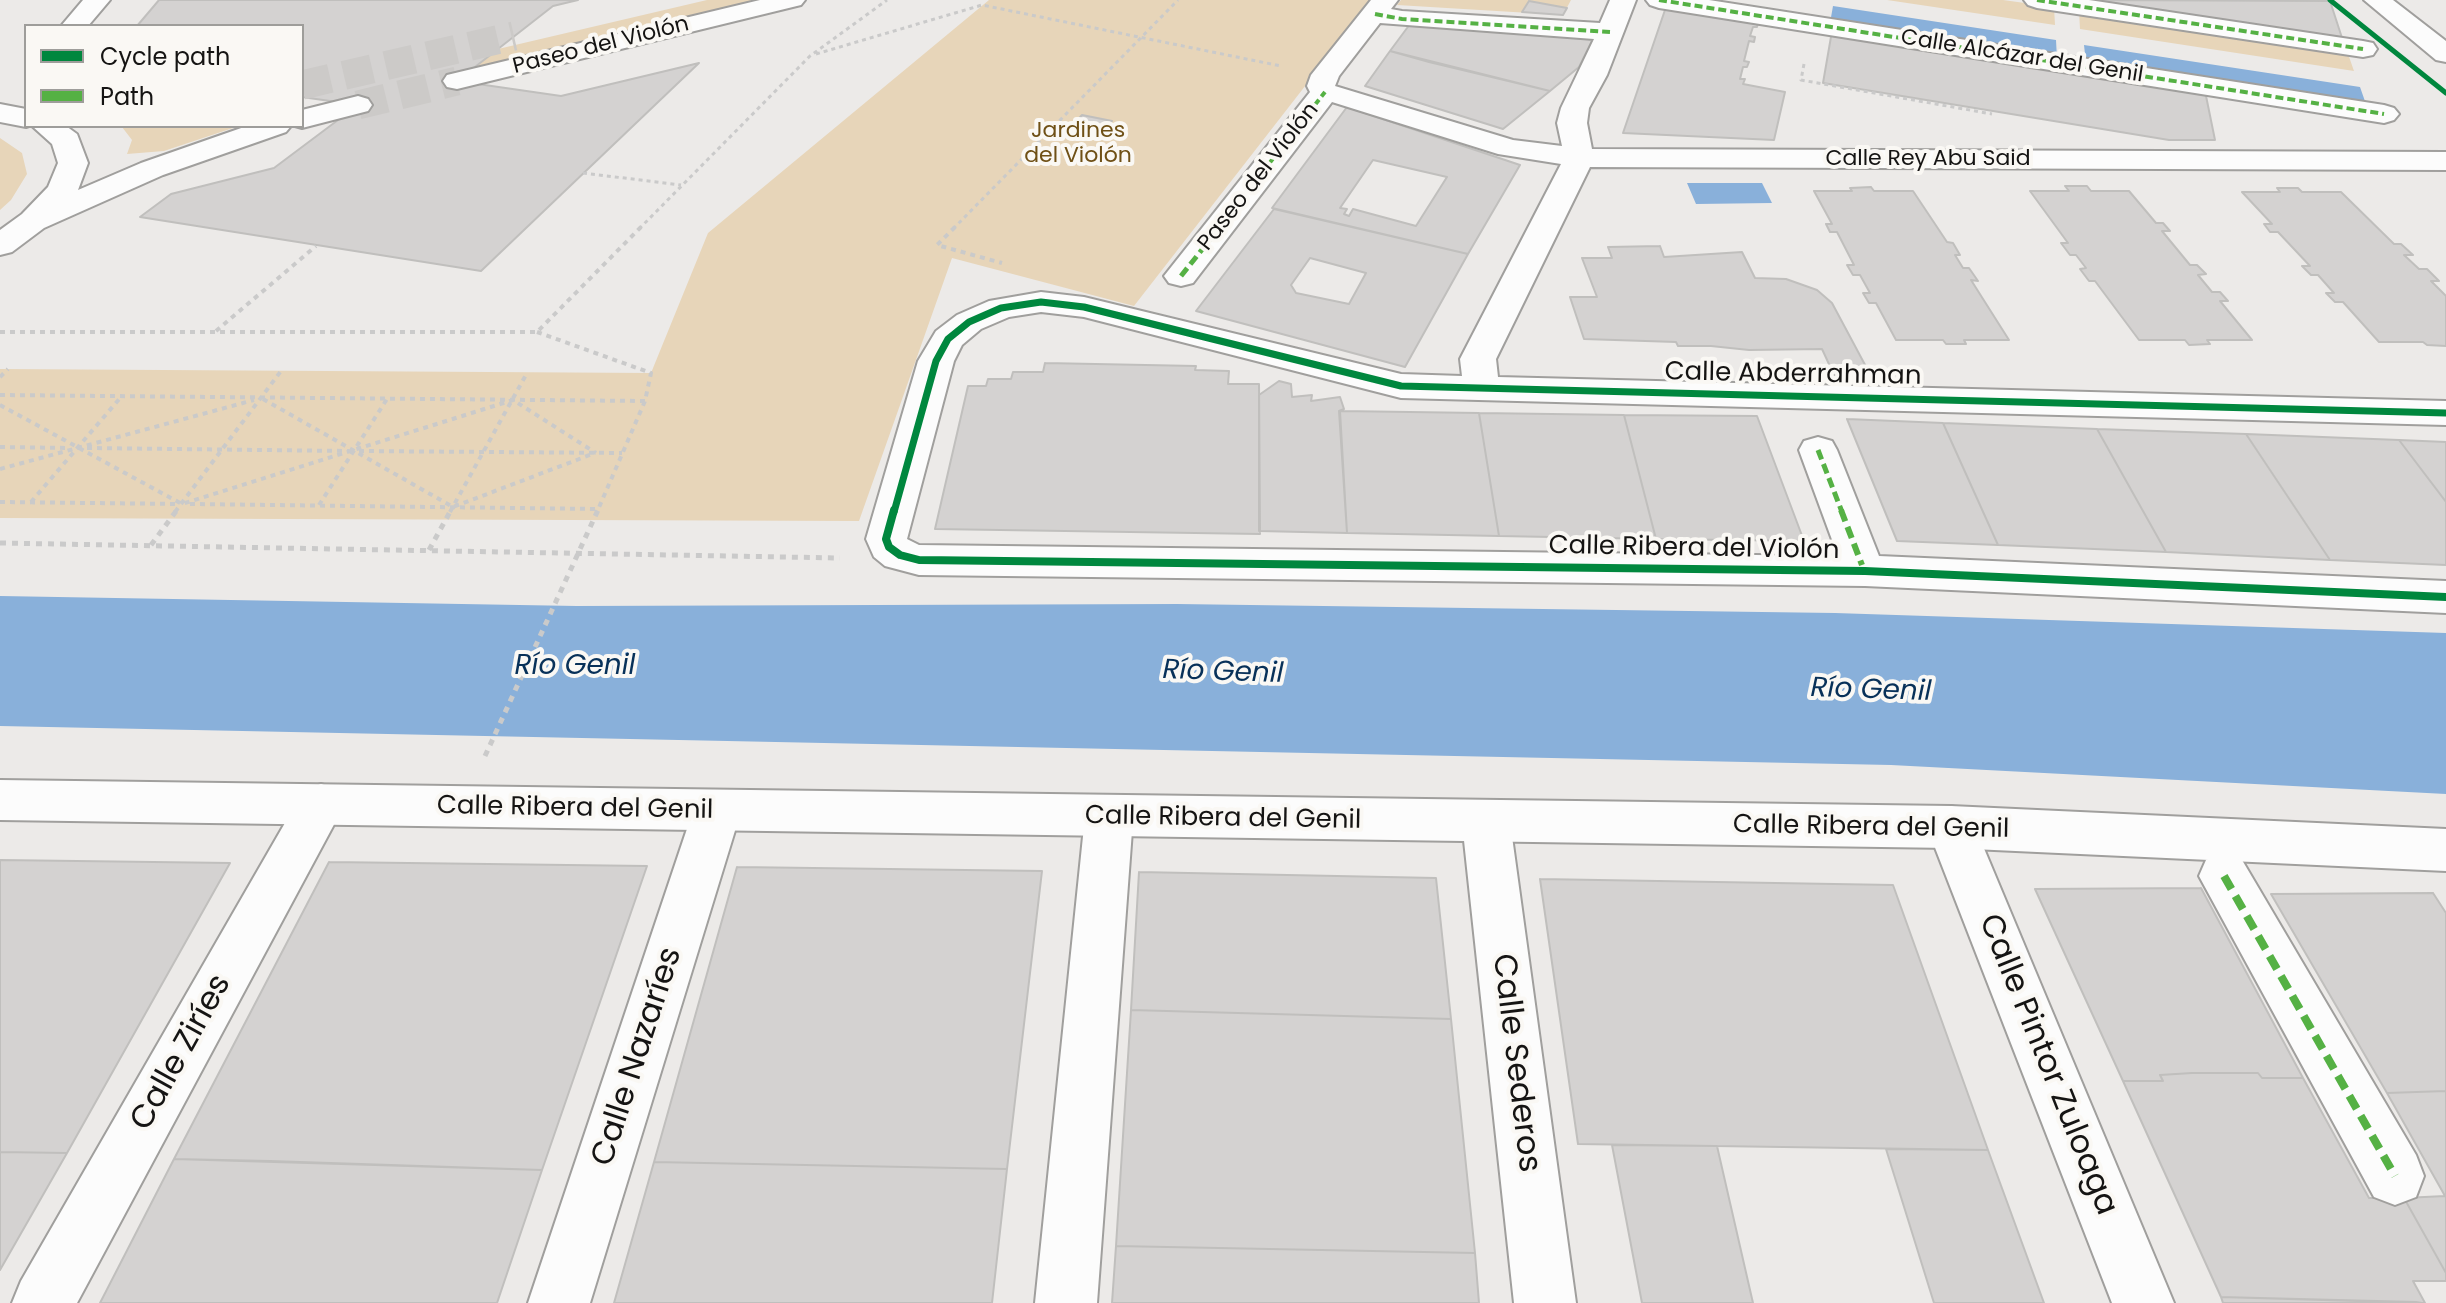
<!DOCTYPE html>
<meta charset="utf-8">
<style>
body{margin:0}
#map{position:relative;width:2446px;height:1303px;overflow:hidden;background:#eceae8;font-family:Poppins,sans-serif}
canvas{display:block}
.legend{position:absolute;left:24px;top:24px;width:280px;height:104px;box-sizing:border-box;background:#faf8f4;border:2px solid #9e9d9a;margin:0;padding:10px 14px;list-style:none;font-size:24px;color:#151413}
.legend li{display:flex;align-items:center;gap:16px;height:40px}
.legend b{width:40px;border:2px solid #9e9d9a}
</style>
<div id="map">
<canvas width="2446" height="1303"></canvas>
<ul class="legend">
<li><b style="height:10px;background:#00873e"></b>Cycle path</li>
<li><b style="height:10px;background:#55b144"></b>Path</li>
</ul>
</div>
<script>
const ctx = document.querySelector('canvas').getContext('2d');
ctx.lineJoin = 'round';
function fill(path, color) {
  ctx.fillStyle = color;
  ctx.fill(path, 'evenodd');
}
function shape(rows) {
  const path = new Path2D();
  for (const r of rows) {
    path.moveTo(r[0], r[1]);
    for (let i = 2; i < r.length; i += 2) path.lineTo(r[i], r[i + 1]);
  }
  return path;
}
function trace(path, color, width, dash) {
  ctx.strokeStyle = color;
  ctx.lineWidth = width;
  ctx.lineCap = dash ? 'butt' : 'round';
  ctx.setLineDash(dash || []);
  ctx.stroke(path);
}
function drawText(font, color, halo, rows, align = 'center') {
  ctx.font = font + ' Poppins,sans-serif';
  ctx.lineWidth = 8;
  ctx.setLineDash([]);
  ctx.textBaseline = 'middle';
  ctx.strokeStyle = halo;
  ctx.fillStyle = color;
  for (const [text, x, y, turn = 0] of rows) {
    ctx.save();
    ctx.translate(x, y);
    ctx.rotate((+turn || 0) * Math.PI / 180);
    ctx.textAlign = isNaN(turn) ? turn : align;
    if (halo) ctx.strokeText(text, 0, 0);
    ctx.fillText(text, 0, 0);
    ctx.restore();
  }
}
const green = shape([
 [707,0,755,0,450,73,417,68],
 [989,0,1372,0,1134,306,952,258,859,521,0,518,0,369,651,373,708,233],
 [1401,0,1571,0,1563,15,1397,5],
 [1887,0,2003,0,2054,7,2055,25],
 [2079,11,2347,51,2354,71,2080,29],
 [239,126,164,151,127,154,132,140,122,127],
 [0,138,22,153,27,174,11,200,0,210]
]);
const water = shape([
 [1833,6,2056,40,2057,59,1830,23],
 [2084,45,2360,87,2367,107,2086,63],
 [1687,183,1762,183,1772,203,1696,204],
 [0,596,577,606,1177,604,1835,613,2446,633,2446,794,1891,765,0,726]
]);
const building = shape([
 [159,0,578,0,553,6,457,81,561,96,699,63,481,271,140,217,171,194,274,168,358,105,302,97,302,26,137,26,159,0],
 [2089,0,2330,1,2343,41,2089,3,2089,0],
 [1529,1,1567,8,1563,15,1522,12,1529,1],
 [1666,7,1758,23,1757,27,1753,27,1750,36,1755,37,1754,42,1749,41,1744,61,1749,62,1747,67,1743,67,1740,79,1745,79,1743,84,1785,92,1774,140,1623,133,1666,7],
 [1413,20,1595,35,1579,67,1550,91,1390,51,1413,20],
 [1832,31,2205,91,2215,140,2169,140,1823,83,1832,31],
 [1390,51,1429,62,1550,91,1503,129,1365,86,1390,51],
 [1347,107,1520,165,1468,254,1272,208,1347,107],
 [1373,160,1447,177,1416,226,1353,209,1349,216,1344,214,1347,209,1340,208,1373,160],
 [1082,115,1112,121,1097,138,1066,132,1082,115],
 [2065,186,2087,186,2091,191,2129,191,2156,223,2163,223,2170,231,2162,231,2190,265,2197,265,2206,274,2198,275,2212,292,2220,292,2228,301,2220,301,2252,340,2207,340,2210,344,2189,345,2185,340,2139,340,2095,281,2089,281,2080,269,2086,268,2076,255,2070,255,2061,243,2068,243,2030,191,2069,191,2065,186],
 [1871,187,1874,191,1913,191,1947,242,1953,243,1960,255,1955,255,1963,268,1969,268,1978,281,1971,280,2009,340,1964,340,1966,344,1946,344,1943,340,1896,340,1876,303,1869,303,1863,293,1870,293,1860,275,1853,275,1847,265,1854,265,1837,232,1830,232,1826,224,1832,224,1814,191,1852,191,1850,188,1871,187],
 [2277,188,2298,188,2302,192,2341,192,2394,244,2401,244,2413,255,2404,255,2419,269,2427,269,2439,281,2431,281,2446,296,2446,346,2427,345,2423,342,2379,342,2343,302,2335,302,2326,293,2334,293,2318,275,2311,275,2302,266,2310,266,2278,232,2270,232,2264,224,2272,224,2242,192,2280,192,2277,188],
 [1274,209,1468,254,1405,367,1196,311,1274,209],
 [1310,258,1366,273,1349,304,1296,293,1291,285,1310,258],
 [1660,246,1664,257,1742,252,1755,278,1786,279,1817,290,1832,303,1871,376,1834,375,1822,349,1749,350,1711,346,1678,346,1676,342,1584,339,1570,297,1597,297,1582,258,1612,258,1608,247,1660,246],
 [1045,363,1196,366,1195,370,1229,371,1228,384,1259,384,1260,534,935,529,968,386,986,386,988,379,1011,379,1013,372,1043,372,1045,363],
 [1279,381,1291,384,1292,397,1312,395,1311,401,1340,397,1344,409,1339,411,1347,533,1259,531,1259,395,1279,381],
 [1340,411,1479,413,1499,536,1347,533,1340,411],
 [1479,413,1624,415,1656,539,1499,536,1479,413],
 [1624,415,1757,416,1804,541,1656,539,1624,415],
 [1847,419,1943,423,1998,545,1897,541,1847,419],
 [1943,423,2097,429,2166,552,1998,545,1943,423],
 [2097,429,2246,434,2330,560,2166,552,2097,429],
 [2246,434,2399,440,2446,502,2446,565,2330,560,2246,434],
 [2399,440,2446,442,2446,502,2399,440],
 [0,860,230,863,67,1153,0,1152,0,860],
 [329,862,647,866,542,1170,174,1159,329,862],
 [737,867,1042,871,1007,1169,654,1162,737,867],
 [1139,872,1436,878,1451,1019,1131,1010,1139,872],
 [1540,879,1893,885,1988,1150,1578,1144,1540,879],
 [2201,888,2303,1078,2262,1078,2258,1073,2192,1073,2160,1075,2163,1081,2123,1081,2035,889,2201,888],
 [2433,893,2446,913,2446,1091,2387,1093,2271,894,2433,893],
 [1131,1010,1451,1019,1475,1253,1116,1246,1131,1010],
 [2192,1073,2258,1073,2262,1078,2303,1078,2369,1198,2404,1198,2446,1273,2446,1281,2413,1281,2425,1303,2221,1297,2123,1081,2163,1081,2160,1075,2192,1073],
 [2446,1091,2446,1273,2404,1198,2445,1196,2387,1093,2446,1091],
 [1612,1145,1717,1146,1753,1303,1642,1303,1612,1145],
 [1886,1149,1988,1150,2044,1303,1934,1303,1886,1149],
 [0,1152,67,1153,0,1270,0,1152],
 [174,1159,270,1161,542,1170,497,1303,100,1303,174,1159],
 [654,1162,1007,1169,992,1303,614,1303,654,1162],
 [1116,1246,1475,1253,1479,1303,1112,1303,1116,1246],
 [2221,1297,2416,1302,2422,1303,2223,1303,2221,1297]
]);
const primaryTunnel = shape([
 [302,85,514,36],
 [358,105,457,81]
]);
const pathFar2 = shape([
 [816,54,982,5,1281,66],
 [1804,64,1801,80,1992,114],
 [583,173,681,185],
 [639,229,810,56,887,0],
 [953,229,1178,0]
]);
const pathFar1 = shape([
 [955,227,937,245,1002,263],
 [216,331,316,246],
 [0,332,537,332,641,227],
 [537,332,651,373,645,401,597,512],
 [0,377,8,369],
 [0,395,645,401],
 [263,399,453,507,595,453],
 [0,405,182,504,513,400,596,453],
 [0,447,69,448],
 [87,448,349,451],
 [359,451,622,453],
 [0,469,254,400],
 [0,502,180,504],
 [31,502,121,397],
 [190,504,597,509],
 [319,505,387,399],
 [175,512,281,371],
 [450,512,527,373]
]);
const path = shape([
 [0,543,840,558],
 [151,545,177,510],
 [429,550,451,510],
 [485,756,598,510]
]);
const street = shape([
 [1371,0,1398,0,1391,9,1402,11,1600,23,1610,0,1636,0,1607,75,1589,108,1587,123,1592,149,2446,152,2446,170,1590,167,1496,359,1498,377,2446,401,2446,425,1401,398,1084,317,1041,312,1009,317,981,329,962,345,954,361,907,539,919,545,1838,556,1799,450,1804,441,1818,437,1832,441,1837,450,1879,556,2446,581,2446,613,1865,586,919,575,885,566,874,557,866,539,918,361,936,331,957,315,989,301,1041,292,1084,297,1401,374,1462,376,1460,359,1561,164,1498,154,1332,102,1193,283,1181,286,1169,283,1164,276,1310,92,1307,86,1311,75,1371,0],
 [1380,23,1594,39,1561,108,1557,123,1562,146,1513,140,1335,86,1339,76,1380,23],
 [1646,0,1709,0,2384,105,2394,108,2399,114,2394,120,2384,123,1659,8,1650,5,1646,0],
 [2024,0,2089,0,2363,41,2373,43,2377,49,2373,55,2363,57,2037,8,2028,5,2024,0],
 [321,784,338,790,345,804,77,1303,12,1303,21,1281,304,790,321,784],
 [717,791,734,797,741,811,590,1303,528,1303,693,811,700,797,717,791],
 [1109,796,1126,802,1133,817,1097,1303,1035,1303,1085,817,1092,802,1109,796],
 [1486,801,1503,807,1510,822,1576,1303,1514,1303,1462,822,1469,807,1486,801],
 [1951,806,1968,812,1975,827,2174,1303,2112,1303,1927,827,1934,812,1951,806],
 [2224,854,2242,860,2416,1155,2424,1176,2416,1197,2395,1205,2374,1197,2199,876,2206,860,2224,854]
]);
const secondary = shape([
 [83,0,110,0,88,26,61,26,83,0],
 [0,780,1951,806,2446,829,2446,871,1951,848,0,820,0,780]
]);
const primary = shape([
 [760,0,805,0,801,5,457,89,447,87,443,81,447,75,760,0],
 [2364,0,2393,0,2446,41,2446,62,2436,60,2364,0],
 [358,96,368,99,372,105,368,111,302,128,295,126,302,126,302,110,358,96],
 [0,104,26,109,26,126,29,126,26,127,0,122,0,104],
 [32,126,66,126,77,134,88,163,78,190,141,163,247,126,291,126,286,132,163,175,44,228,12,252,0,255,0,230,22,214,48,187,58,163,52,144,32,126]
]);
const quietFar3 = shape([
 [1659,0,2384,114],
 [2037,0,2363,49],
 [1375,14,1402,19,1610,32],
 [1218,229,1325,92]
]);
const quietFar2 = shape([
 [1181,276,1220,227],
 [1818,450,1842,512]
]);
const quietFar1 = shape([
 [1841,510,1862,565]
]);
const quiet = shape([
 [2224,876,2395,1176]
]);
const cyclewayFar2 = shape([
 [2330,0,2446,93]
]);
const cyclewayFar1 = shape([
 [894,512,936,361,948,339,969,322,1001,308,1041,302,1084,307,1401,386,2446,413]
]);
const cycleway = shape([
 [894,510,886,539,889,547,900,555,919,560,1865,571,2446,597]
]);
const farStreetnames = [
 ["Paseo del Violón",601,46,-14],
 ["Calle Alcázar del Genil",2022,57,9],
 ["Calle Rey Abu Said",1928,159],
 ["Paseo del Violón",1259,177,-52]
];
const farParknames = [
 ["Jardines",1078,131],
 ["del Violón",1078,156]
];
const streetNames = [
 ["Calle Abderrahman",1793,375,1],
 ["Calle Ribera del Violón",1694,549,1],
 ["Calle Ribera del Genil",575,809,1],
 ["Calle Ribera del Genil",1223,819,1],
 ["Calle Ribera del Genil",1871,828,1]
];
const waterNames = [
 ["Río Genil",575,667],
 ["Río Genil",1223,673,2],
 ["Río Genil",1871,691,2]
];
const nearStreetnames = [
 ["Calle Ziríes",182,1053,-61],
 ["Calle Nazaríes",638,1057,-72],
 ["Calle Sederos",1515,1063,83],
 ["Calle Pintor Zuloaga",2047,1065,68]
];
fill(green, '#e7d5b9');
fill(water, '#89b0da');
fill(building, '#d4d2d1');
trace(building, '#c0bfbd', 2);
trace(primaryTunnel, '#cccac8', 29, [29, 14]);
trace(street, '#a09f9d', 4);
trace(secondary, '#a09f9d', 4);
trace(primary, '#a09f9d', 4);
trace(pathFar2, '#cacaca', 3, [4, 4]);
trace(pathFar1, '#cacaca', 4, [5, 5]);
trace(path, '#cacaca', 5, [6, 6]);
fill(street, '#fcfcfc');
fill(secondary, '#fcfcfc');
fill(primary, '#fcfcfc');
trace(quietFar3, '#55b144', 4, [8, 4]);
trace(quietFar2, '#55b144', 5, [10, 5]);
trace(quietFar1, '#55b144', 6, [12, 6]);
trace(quiet, '#55b144', 8, [15, 8]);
trace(cyclewayFar2, '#00873e', 5);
trace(cyclewayFar1, '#00873e', 7);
trace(cycleway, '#00873e', 8);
drawText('22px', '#151413', '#faf8f4', farStreetnames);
drawText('22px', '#6f5016', '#faf8f4', farParknames);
drawText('26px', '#151413', '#faf8f4', streetNames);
drawText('italic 28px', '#083159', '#faf8f4', waterNames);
drawText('32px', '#151413', '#faf8f4', nearStreetnames);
</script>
